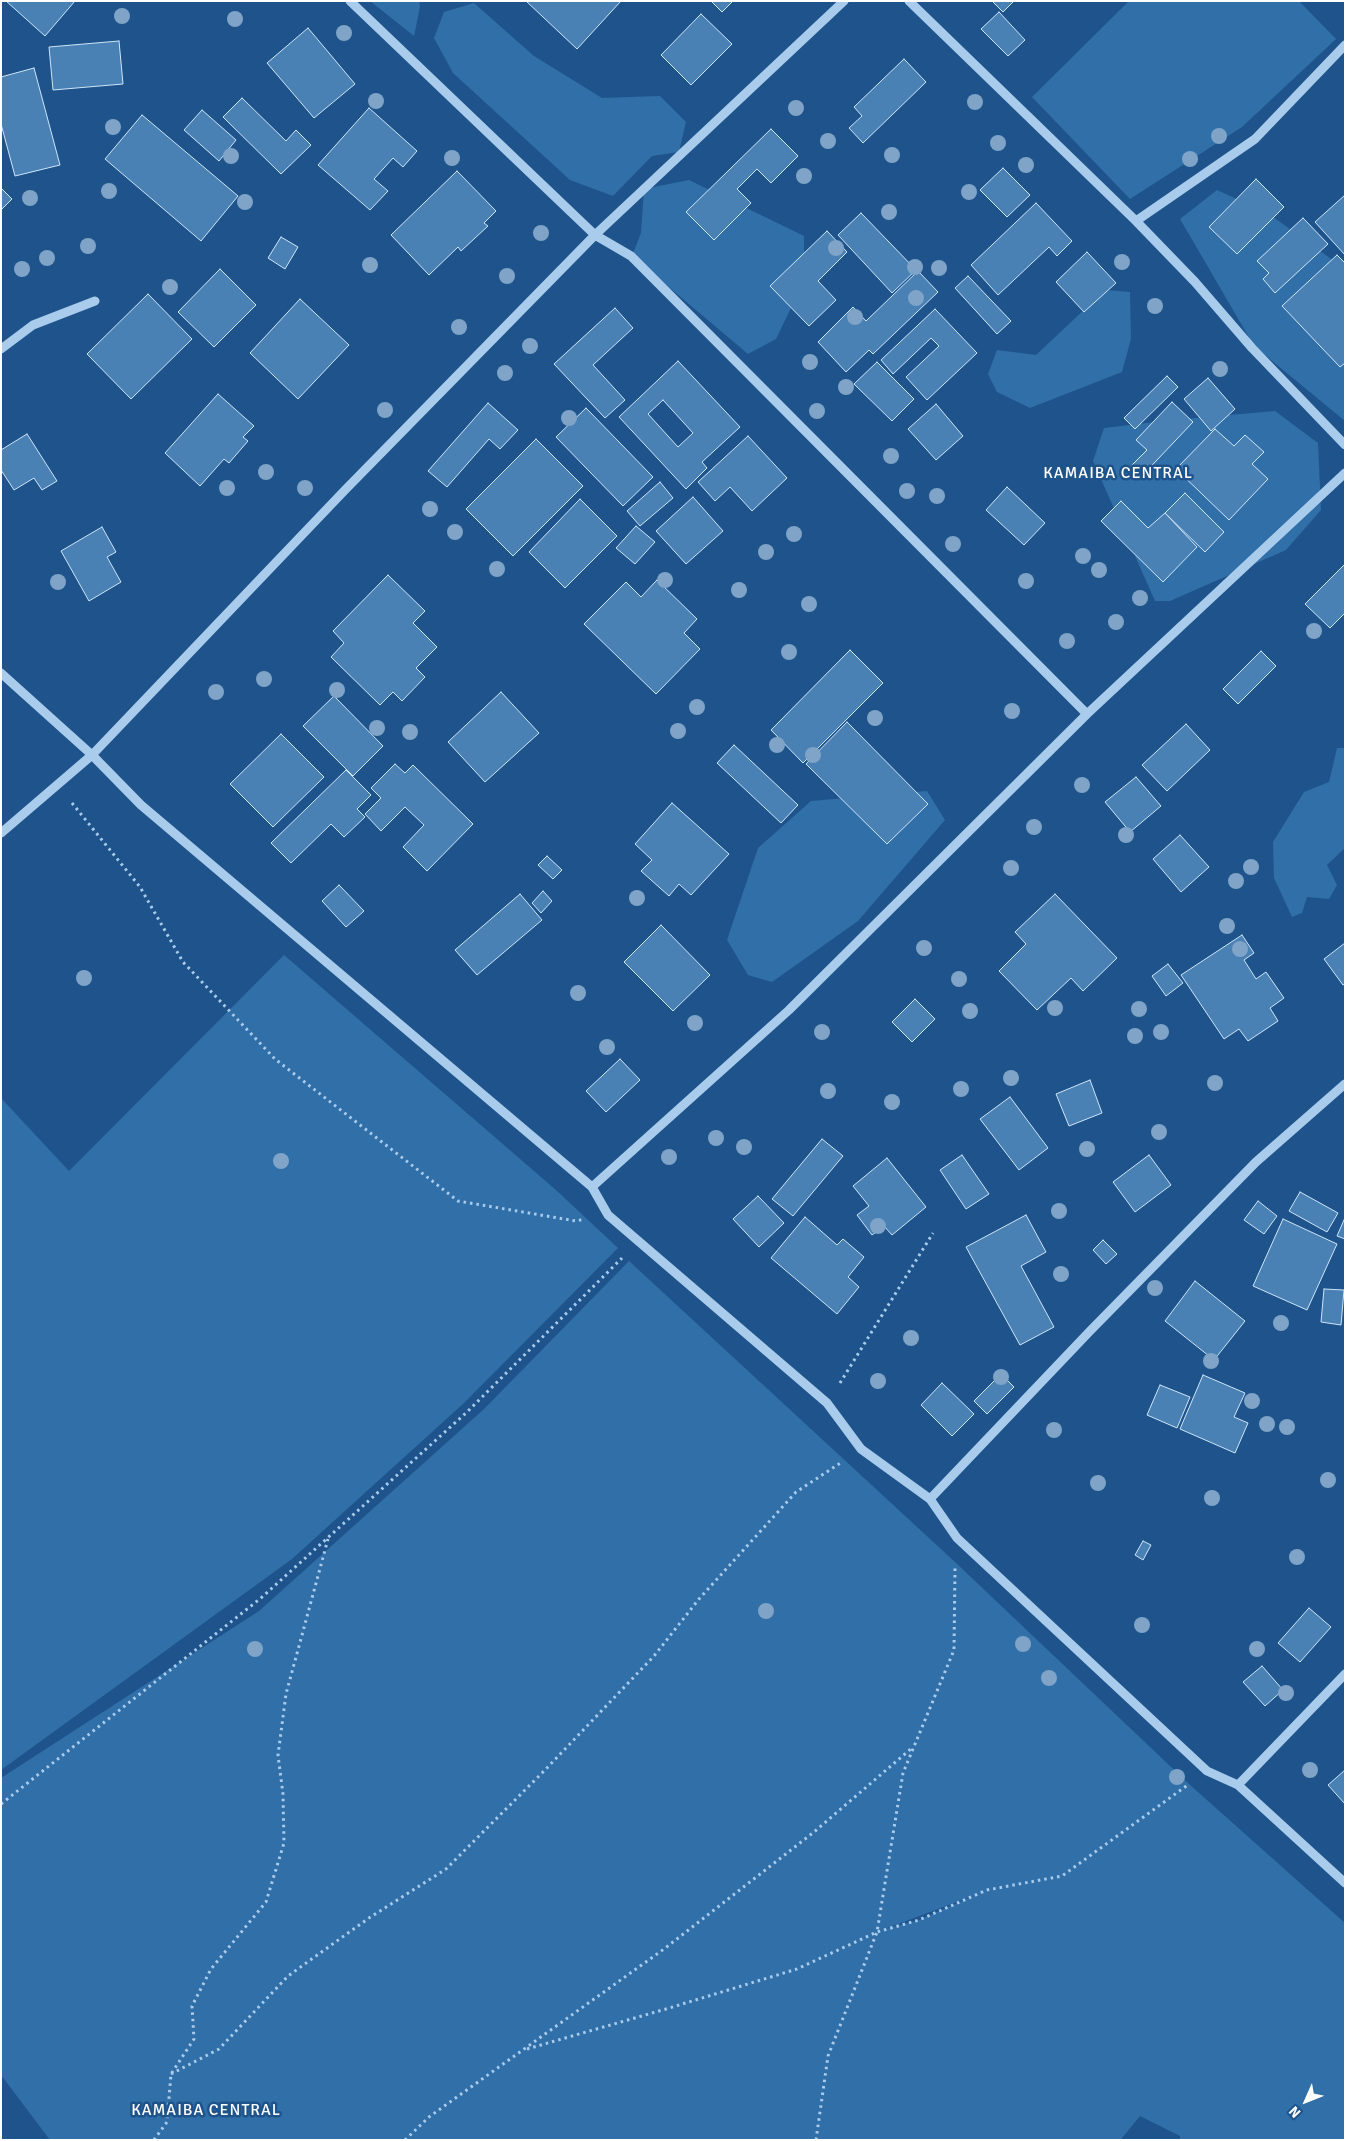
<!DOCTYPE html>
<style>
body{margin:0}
#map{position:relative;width:1346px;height:2141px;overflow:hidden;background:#1e548b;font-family:Signika,sans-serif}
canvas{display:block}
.frame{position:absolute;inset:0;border:2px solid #fff;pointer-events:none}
.north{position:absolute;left:1281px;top:2076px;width:50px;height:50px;-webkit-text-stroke:4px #1e548b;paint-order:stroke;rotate:226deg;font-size:14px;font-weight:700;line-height:20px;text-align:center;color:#fff}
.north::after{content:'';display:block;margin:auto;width:18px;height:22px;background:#fff;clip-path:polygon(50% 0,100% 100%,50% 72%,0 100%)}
</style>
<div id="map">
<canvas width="1346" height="2141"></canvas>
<div class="frame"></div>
<div class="north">N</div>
</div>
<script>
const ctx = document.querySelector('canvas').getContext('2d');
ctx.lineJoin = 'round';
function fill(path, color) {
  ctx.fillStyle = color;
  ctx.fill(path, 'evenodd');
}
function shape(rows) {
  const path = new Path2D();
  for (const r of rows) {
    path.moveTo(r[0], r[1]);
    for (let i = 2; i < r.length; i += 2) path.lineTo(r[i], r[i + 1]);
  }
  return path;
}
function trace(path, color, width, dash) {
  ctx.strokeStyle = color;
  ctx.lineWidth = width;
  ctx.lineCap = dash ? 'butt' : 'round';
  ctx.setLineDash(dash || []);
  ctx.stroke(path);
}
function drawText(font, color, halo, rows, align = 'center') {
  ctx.font = font + ' Signika,sans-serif';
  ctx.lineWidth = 5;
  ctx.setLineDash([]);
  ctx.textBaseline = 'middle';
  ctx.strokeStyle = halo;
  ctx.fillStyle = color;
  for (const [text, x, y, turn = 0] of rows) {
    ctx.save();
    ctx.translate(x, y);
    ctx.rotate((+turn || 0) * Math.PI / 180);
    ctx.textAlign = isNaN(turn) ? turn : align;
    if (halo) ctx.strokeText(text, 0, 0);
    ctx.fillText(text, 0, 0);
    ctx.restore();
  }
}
const green = shape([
 [370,1,419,1,420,7,414,36],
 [1129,1,1299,1,1336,39,1242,127,1130,199,1032,97],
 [474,3,534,56,602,98,660,96,686,122,679,152,652,156,613,196,570,180,453,73,434,38,444,12],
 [689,180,804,236,804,281,776,339,748,354,632,256,641,233,644,189],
 [1217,190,1269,214,1345,269,1345,421,1254,346,1180,219],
 [1105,290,1130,292,1131,339,1122,372,1030,408,997,392,988,374,997,350,1036,355],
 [1275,411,1318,443,1321,510,1286,550,1170,601,1155,601,1093,461,1104,428,1172,420],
 [1337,748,1345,748,1345,848,1327,865,1337,885,1329,899,1307,897,1302,913,1292,917,1274,878,1273,842,1304,792,1329,782],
 [927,791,945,820,858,921,772,982,748,975,727,940,758,848,811,801],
 [284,955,556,1190,618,1248,464,1403,292,1559,1,1770,1,1098,69,1171],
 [629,1261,955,1562,1189,1784,1345,1923,1345,2140,1180,2140,1180,2136,1140,2116,1122,2138,1123,2140,50,2140,1,2075,1,1778,259,1611,484,1409],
 [975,1895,919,1920,885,1929]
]);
const building = shape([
 [6,1,75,1,45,36,6,1],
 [526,1,621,1,577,49,526,1],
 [711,1,733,1,722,12,711,1],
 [992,1,1014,1,1003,12,992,1],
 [999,12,1025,40,1008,56,981,29,999,12],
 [701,14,732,44,691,85,661,55,701,14],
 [308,28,355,84,314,118,267,63,308,28],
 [119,41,123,84,53,90,49,47,119,41],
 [904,59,926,82,863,143,849,128,862,116,854,107,904,59],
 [34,68,60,165,15,176,1,124,1,77,34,68],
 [242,98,286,141,296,130,311,145,281,174,223,117,242,98],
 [369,108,417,151,403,167,393,158,374,179,388,191,370,210,318,165,369,108],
 [202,110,236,140,219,161,184,130,202,110],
 [142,115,238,196,201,241,105,159,142,115],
 [771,129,798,156,771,183,757,169,737,189,751,203,714,240,686,212,771,129],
 [1003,168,1030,195,1007,217,980,190,1003,168],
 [457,171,496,211,484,223,488,226,461,251,458,247,429,275,391,235,457,171],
 [1256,179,1284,207,1237,254,1209,227,1256,179],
 [1,188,12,199,1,210,1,188],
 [1345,195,1345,255,1315,222,1345,195],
 [1036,203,1072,241,1057,256,1049,247,998,295,971,265,1036,203],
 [861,213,916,270,892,293,838,235,861,213],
 [1303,218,1328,244,1275,293,1263,279,1269,273,1257,261,1303,218],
 [827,231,847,252,818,281,836,300,809,326,770,286,827,231],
 [281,237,298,247,285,269,268,258,281,237],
 [1087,252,1116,283,1084,312,1056,282,1087,252],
 [1337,255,1345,263,1345,363,1340,367,1282,306,1337,255],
 [220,269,256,305,214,347,178,312,220,269],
 [918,271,938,292,873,354,869,350,846,372,818,342,853,307,866,321,918,271],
 [968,276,1011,321,997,334,955,288,968,276],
 [148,294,192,339,131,399,87,354,148,294],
 [300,299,349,345,298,399,250,353,300,299],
 [615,308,633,328,593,365,625,400,605,418,554,364,615,308],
 [935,309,977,353,927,400,906,377,939,346,931,338,893,374,881,360,935,309],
 [678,361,740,427,702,462,707,468,686,489,619,417,678,361],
 [663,400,693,433,678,447,648,414,663,400],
 [877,362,914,399,892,421,854,384,877,362],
 [1167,376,1178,387,1135,429,1124,418,1167,376],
 [1208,378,1235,409,1211,431,1184,399,1208,378],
 [218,394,254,426,243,437,248,441,229,463,224,459,200,486,165,453,218,394],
 [1172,402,1193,422,1139,479,1128,469,1147,450,1136,440,1172,402],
 [488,403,518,430,500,449,489,439,447,487,428,471,488,403],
 [936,404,963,436,936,460,908,429,936,404],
 [586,408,653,477,623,506,556,437,586,408],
 [1215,429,1234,446,1245,435,1264,452,1252,464,1268,479,1229,520,1176,469,1215,429],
 [27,434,57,481,42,490,34,478,14,490,1,470,1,450,27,434],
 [748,436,787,478,752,511,730,487,715,501,698,482,748,436],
 [536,439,583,486,513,556,466,509,536,439],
 [660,482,673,498,640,526,627,511,660,482],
 [1007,487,1045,523,1024,545,986,510,1007,487],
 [1185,493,1224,532,1205,552,1165,513,1185,493],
 [693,497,723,531,686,564,656,531,693,497],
 [580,499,617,536,565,588,529,552,580,499],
 [1121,501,1148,528,1165,513,1197,547,1163,582,1101,521,1121,501],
 [636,526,655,542,635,564,616,548,636,526],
 [102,527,116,552,107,557,121,582,89,601,61,551,102,527],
 [1345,564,1345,613,1330,628,1305,604,1345,564],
 [388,575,425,611,413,623,437,647,416,668,425,677,402,701,393,692,380,705,331,657,344,643,333,631,388,575],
 [657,580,697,619,684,633,700,649,656,694,584,624,626,582,641,597,657,580],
 [850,650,883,683,803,763,771,730,850,650],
 [1261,651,1276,666,1238,704,1223,689,1261,651],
 [501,692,539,733,485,782,448,742,501,692],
 [334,696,383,746,353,776,303,726,334,696],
 [847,722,928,804,887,844,806,764,847,722],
 [1186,724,1210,750,1167,791,1142,765,1186,724],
 [281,734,324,777,273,827,230,784,281,734],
 [734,745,798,805,781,823,717,763,734,745],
 [395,764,405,773,413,765,473,824,427,871,403,847,424,825,405,807,381,831,365,814,381,798,371,788,395,764],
 [346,770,371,795,357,809,365,817,344,837,331,824,291,863,271,843,346,770],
 [1136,777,1161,806,1130,832,1105,802,1136,777],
 [672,803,729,854,691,895,679,884,669,896,641,871,652,860,635,844,672,803],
 [1180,835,1209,867,1181,892,1153,859,1180,835],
 [547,856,562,870,553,879,538,865,547,856],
 [339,885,364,911,346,927,322,901,339,885],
 [543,891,552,901,541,913,532,903,543,891],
 [520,894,542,920,477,975,455,950,520,894],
 [1055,894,1117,958,1083,991,1071,978,1037,1010,999,971,1026,944,1015,932,1055,894],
 [661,925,710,975,673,1011,624,962,661,925],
 [1242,935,1254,953,1244,960,1256,979,1266,972,1284,998,1270,1008,1278,1021,1248,1041,1239,1029,1224,1039,1181,975,1242,935],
 [1345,943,1345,984,1343,985,1324,959,1345,943],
 [1168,964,1183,983,1166,996,1152,976,1168,964],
 [915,999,935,1019,912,1042,892,1022,915,999],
 [620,1059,640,1080,606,1112,586,1091,620,1059],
 [1090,1080,1102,1113,1069,1126,1056,1094,1090,1080],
 [1010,1097,1048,1148,1019,1170,980,1119,1010,1097],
 [822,1139,843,1156,793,1216,772,1199,822,1139],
 [962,1155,989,1194,966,1209,940,1170,962,1155],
 [1149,1155,1171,1185,1135,1212,1113,1182,1149,1155],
 [887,1158,926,1207,892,1235,884,1226,872,1235,857,1215,869,1206,853,1186,887,1158],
 [1300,1192,1338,1213,1327,1232,1289,1211,1300,1192],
 [758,1196,784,1223,759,1247,733,1219,758,1196],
 [1258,1201,1277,1216,1264,1234,1244,1220,1258,1201],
 [1026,1215,1046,1252,1021,1266,1054,1327,1020,1345,966,1247,1026,1215],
 [805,1217,837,1245,843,1239,864,1257,848,1277,859,1287,837,1314,771,1258,805,1217],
 [1283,1219,1337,1244,1307,1310,1253,1286,1283,1219],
 [1344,1220,1345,1220,1345,1239,1337,1236,1344,1220],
 [1103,1240,1117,1254,1106,1264,1093,1250,1103,1240],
 [1195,1281,1245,1321,1214,1360,1165,1321,1195,1281],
 [1324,1289,1344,1290,1341,1325,1321,1322,1324,1289],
 [1001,1374,1014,1387,987,1414,974,1401,1001,1374],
 [1203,1375,1245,1393,1234,1417,1248,1423,1235,1453,1180,1429,1203,1375],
 [942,1383,974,1414,952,1436,921,1405,942,1383],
 [1160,1385,1190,1397,1177,1428,1147,1415,1160,1385],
 [1143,1541,1151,1545,1143,1560,1135,1555,1143,1541],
 [1309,1608,1331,1627,1300,1662,1278,1643,1309,1608],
 [1262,1666,1283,1690,1265,1706,1243,1682,1262,1666],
 [1345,1770,1345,1804,1328,1785,1345,1770]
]);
const path = shape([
 [72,803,140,887,183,962,275,1059,458,1201,576,1221,585,1219],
 [840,1383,933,1233],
 [1,1804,261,1598,467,1412,622,1258],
 [527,2049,666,2009,797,1969,877,1932,919,1920,987,1890,1062,1876,1189,1784],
 [171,2074,219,2049,288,1976,369,1918,446,1869,544,1771,654,1656,699,1599,796,1492,842,1462],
 [154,2140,167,2122,171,2074,194,2039,192,2006,211,1969,266,1902,284,1843,283,1794,278,1755,286,1694,328,1539],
 [405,2140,429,2117,664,1949,814,1832,913,1747],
 [816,2140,828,2056,877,1932,903,1773,954,1650,955,1568]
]);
const minor = shape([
 [350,1,595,235,631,256,1087,714],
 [909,1,1136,221,1195,282,1252,348,1345,445],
 [1136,221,1255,139,1345,45],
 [1,349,33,325,95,301],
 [1,673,92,755,141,805,592,1187,608,1215,827,1403,861,1449,930,1499,957,1538,1207,1771,1238,1785,1345,1883],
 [1,833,92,755,345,490,595,235,844,1],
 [592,1187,789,1010,1087,714,1345,473],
 [930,1499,1090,1331,1256,1162,1345,1084],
 [1238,1785,1345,1674]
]);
const trees = [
 [122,16],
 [235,19],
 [344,33],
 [376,101],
 [975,102],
 [796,108],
 [113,127],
 [1219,136],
 [828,141],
 [998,143],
 [892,155],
 [231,156],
 [452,158],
 [1190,159],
 [1026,165],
 [804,176],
 [109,191],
 [969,192],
 [30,198],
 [245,202],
 [889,212],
 [541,233],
 [88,246],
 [836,248],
 [47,258],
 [1122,262],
 [370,265],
 [915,267],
 [939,268],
 [22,269],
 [507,276],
 [170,287],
 [916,298],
 [1155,306],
 [855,317],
 [459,327],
 [530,346],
 [810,362],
 [1220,369],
 [505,373],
 [846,387],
 [385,410],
 [817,411],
 [569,418],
 [891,456],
 [266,472],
 [227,488],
 [305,488],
 [907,491],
 [937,496],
 [430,509],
 [455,532],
 [794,534],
 [953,544],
 [766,552],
 [1083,556],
 [497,569],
 [1099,570],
 [665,580],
 [1026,581],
 [58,582],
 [739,590],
 [1140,598],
 [809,604],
 [1116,622],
 [1314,631],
 [1067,641],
 [789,652],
 [264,679],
 [337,690],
 [216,692],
 [697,707],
 [1012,711],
 [875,718],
 [377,728],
 [678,731],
 [410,732],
 [777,745],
 [813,755],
 [1082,785],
 [1034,827],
 [1126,835],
 [1251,867],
 [1011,868],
 [1236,881],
 [637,898],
 [1227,926],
 [924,948],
 [1240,949],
 [84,978],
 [959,979],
 [578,993],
 [1055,1008],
 [1139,1009],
 [970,1011],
 [695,1023],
 [822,1032],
 [1161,1032],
 [1135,1036],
 [607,1047],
 [1011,1078],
 [1215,1083],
 [961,1089],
 [828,1091],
 [892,1102],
 [1159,1132],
 [716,1138],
 [744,1147],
 [1087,1149],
 [669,1157],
 [281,1161],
 [1059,1211],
 [878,1226],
 [1061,1274],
 [1155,1288],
 [1281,1323],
 [911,1338],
 [1211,1361],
 [1001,1377],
 [878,1381],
 [1252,1401],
 [1267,1424],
 [1287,1427],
 [1054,1430],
 [1328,1480],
 [1098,1483],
 [1212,1498],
 [1297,1557],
 [766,1611],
 [1142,1625],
 [1023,1644],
 [255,1649],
 [1257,1649],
 [1049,1678],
 [1286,1693],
 [1310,1770],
 [1177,1777]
];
const quarterNames = [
 ["KAMAIBA CENTRAL",1118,474],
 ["KAMAIBA CENTRAL",206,2111]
];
fill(green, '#316fa9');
fill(building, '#4a81b5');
trace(building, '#cfe5f9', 1);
trace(path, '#aaccec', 3, [2.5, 4]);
trace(minor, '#aaccec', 9);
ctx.fillStyle = '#7fa4c8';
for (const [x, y] of trees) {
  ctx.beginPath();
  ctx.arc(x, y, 8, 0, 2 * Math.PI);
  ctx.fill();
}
ctx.letterSpacing = '1px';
drawText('16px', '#fff', '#1e548b', quarterNames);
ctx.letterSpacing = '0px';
</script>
